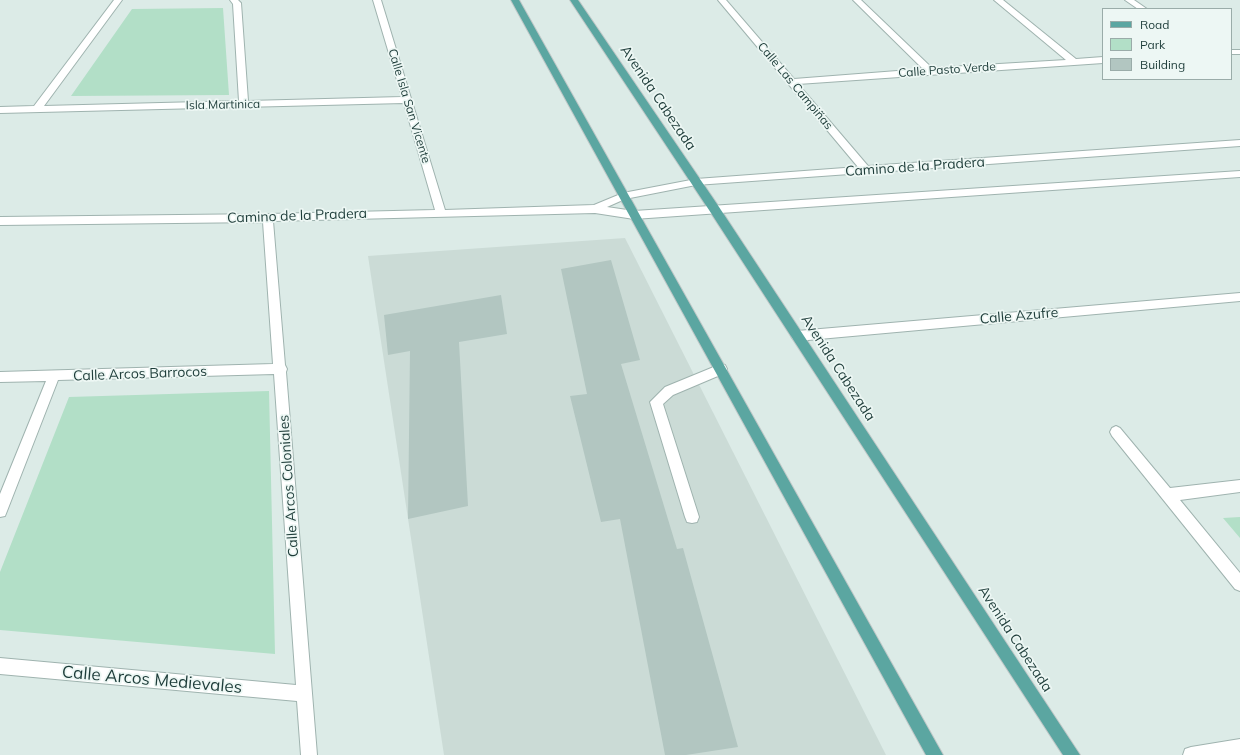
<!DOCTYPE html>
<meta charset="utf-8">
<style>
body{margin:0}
#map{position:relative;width:1240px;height:755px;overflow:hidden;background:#dcebe7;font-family:Mulish,sans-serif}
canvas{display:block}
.legend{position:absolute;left:1102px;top:8px;width:130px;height:72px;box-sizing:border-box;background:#edf7f4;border:1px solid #9aaca9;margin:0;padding:5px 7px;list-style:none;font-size:12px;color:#1d3c39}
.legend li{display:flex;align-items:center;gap:8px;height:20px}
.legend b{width:20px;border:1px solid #9aaca9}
</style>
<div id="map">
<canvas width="1240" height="755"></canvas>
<ul class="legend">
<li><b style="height:5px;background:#5ba6a1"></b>Road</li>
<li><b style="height:11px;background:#b2dfc7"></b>Park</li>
<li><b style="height:11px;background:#b2c6c1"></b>Building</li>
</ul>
</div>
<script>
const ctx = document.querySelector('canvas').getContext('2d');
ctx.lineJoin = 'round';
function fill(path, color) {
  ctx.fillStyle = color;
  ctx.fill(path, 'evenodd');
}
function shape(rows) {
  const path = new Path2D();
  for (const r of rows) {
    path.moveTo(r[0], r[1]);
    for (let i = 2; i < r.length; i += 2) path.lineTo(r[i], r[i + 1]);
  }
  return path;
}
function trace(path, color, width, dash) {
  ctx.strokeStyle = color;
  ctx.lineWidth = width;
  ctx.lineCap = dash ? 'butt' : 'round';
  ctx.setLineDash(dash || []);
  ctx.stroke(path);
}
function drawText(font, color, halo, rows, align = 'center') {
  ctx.font = font + ' Mulish,sans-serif';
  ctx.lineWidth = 3.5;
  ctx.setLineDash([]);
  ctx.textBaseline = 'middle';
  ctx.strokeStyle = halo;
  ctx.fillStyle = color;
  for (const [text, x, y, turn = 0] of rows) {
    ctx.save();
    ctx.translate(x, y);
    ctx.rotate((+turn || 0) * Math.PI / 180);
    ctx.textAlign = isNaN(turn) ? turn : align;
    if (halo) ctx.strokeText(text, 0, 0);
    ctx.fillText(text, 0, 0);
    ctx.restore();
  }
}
const built = shape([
 [625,238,886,755,444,755,368,256]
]);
const green = shape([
 [223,8,229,95,71,96,132,9],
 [269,391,275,654,0,630,0,572,69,397],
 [1240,517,1240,538,1223,518]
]);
const building = shape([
 [611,260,640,360,621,364,677,549,683,548,738,747,686,755,665,755,620,519,601,522,570,396,587,394,561,269],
 [501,295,507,334,459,342,468,506,408,519,410,351,388,355,384,315]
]);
const minor = shape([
 [114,0,122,0,44,106,239,101,233,4,230,0,238,0,241,3,248,101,402,97,373,0,381,0,445,210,594,205,623,193,696,179,858,167,718,0,726,0,794,79,923,69,853,0,861,0,932,68,1066,60,994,0,1003,0,1076,59,1103,57,1103,63,798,84,868,166,1240,140,1240,146,696,185,625,199,607,207,634,211,1240,171,1240,177,634,219,595,213,273,221,285,365,287,369,286,372,317,755,301,755,297,701,0,674,0,658,296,685,274,374,58,380,7,511,5,516,0,517,0,494,46,381,0,382,0,372,273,364,263,222,0,225,0,217,268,214,435,210,404,103,0,113,0,107,34,106,114,0],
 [1125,0,1134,0,1147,9,1138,9,1125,0],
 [1231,50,1240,50,1240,54,1231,54,1231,50],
 [1240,293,1240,301,797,341,793,339,791,336,793,333,797,331,1240,293],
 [721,364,725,365,727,369,725,373,673,395,663,404,699,517,697,522,692,523,687,522,685,517,650,402,665,387,721,364],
 [1116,426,1120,428,1170,488,1240,480,1240,492,1180,500,1240,573,1240,591,1235,589,1112,436,1110,432,1112,428,1116,426],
 [1240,739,1240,755,1183,755,1185,749,1191,747,1240,739]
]);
const major = shape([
 [511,0,519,0,943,755,926,755,511,0],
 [570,0,578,0,719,207,1080,755,1063,755,711,213,570,0]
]);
const farStreetnames = [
 ["Calle Pasto Verde",947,70,-4],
 ["Calle Las Campiñas",795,86,50],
 ["Isla Martinica",223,105,-1],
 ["Calle Isla San Vicente",409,106,73]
];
const streetNames = [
 ["Avenida Cabezada",658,98,56],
 ["Camino de la Pradera",915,167,-4],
 ["Camino de la Pradera",297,216,-2],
 ["Calle Azufre",1019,316,-5],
 ["Avenida Cabezada",838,368,57],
 ["Calle Arcos Barrocos",140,374,-2],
 ["Calle Arcos Coloniales",289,486,-94],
 ["Avenida Cabezada",1015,639,57]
];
const nearStreetnames = [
 ["Calle Arcos Medievales",152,680,5]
];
fill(built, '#cbdbd6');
fill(green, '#b2dfc7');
fill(building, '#b2c6c1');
trace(minor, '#9fb3af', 2);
trace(major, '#c0c8c8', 2);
fill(minor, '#fff');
fill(major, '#5ba6a1');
drawText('12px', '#1d3c39', '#edf7f4', farStreetnames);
drawText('14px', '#1d3c39', '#edf7f4', streetNames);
drawText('17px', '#1d3c39', '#edf7f4', nearStreetnames);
</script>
